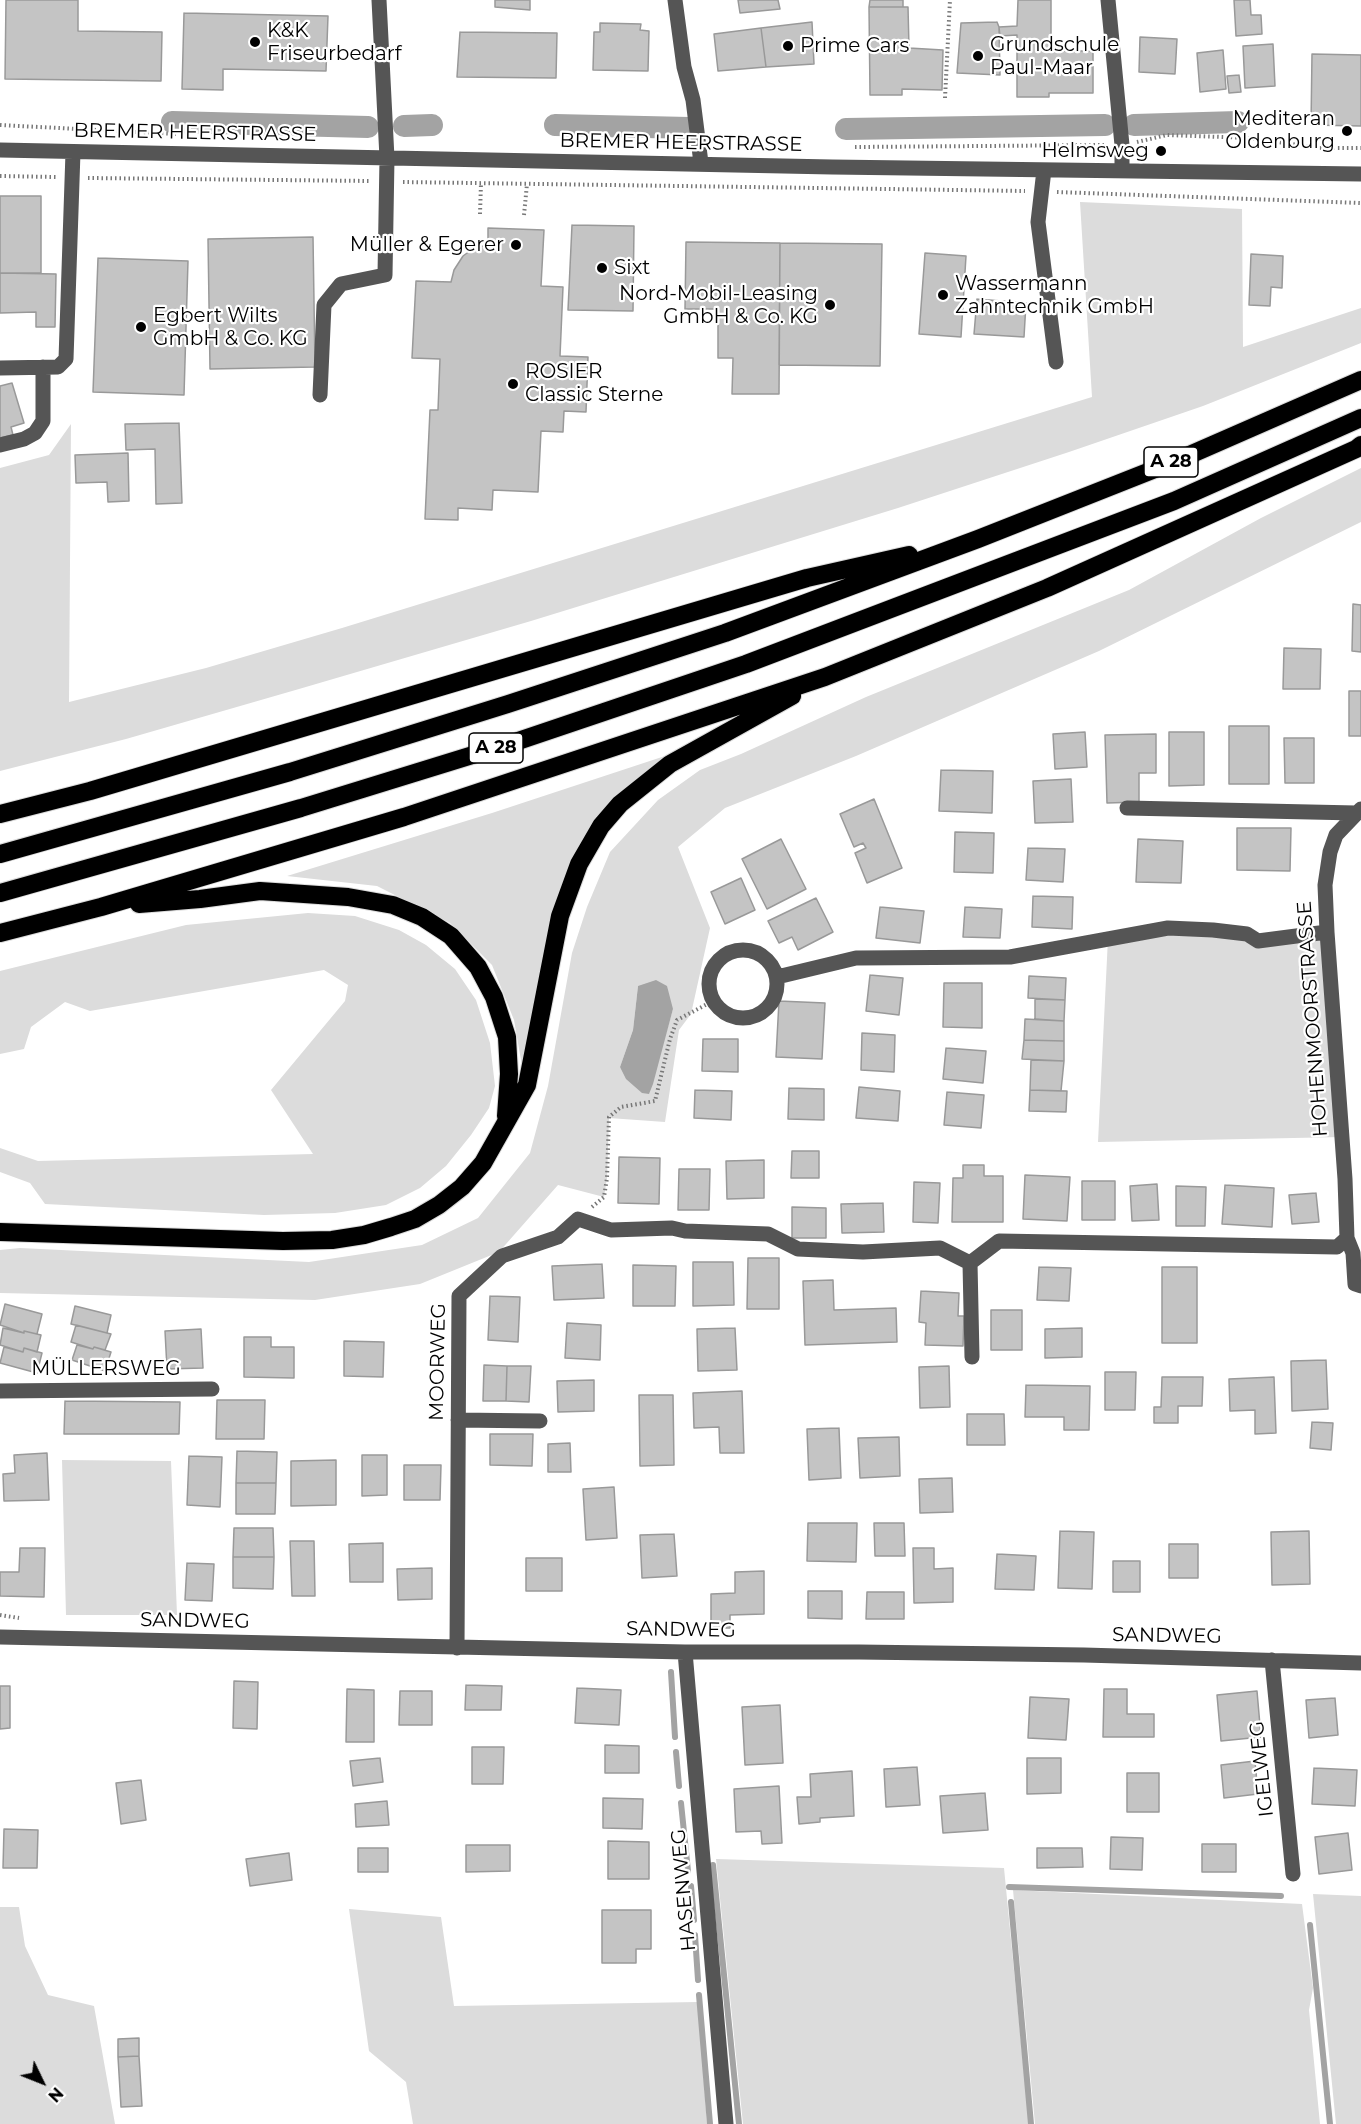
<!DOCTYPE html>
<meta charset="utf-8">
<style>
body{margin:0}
#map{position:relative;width:1361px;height:2124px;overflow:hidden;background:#fff;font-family:Montserrat,sans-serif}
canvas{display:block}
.north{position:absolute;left:12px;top:2052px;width:60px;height:60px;-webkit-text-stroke:4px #fff;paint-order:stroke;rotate:133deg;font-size:16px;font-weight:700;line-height:24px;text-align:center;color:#000}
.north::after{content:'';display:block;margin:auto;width:21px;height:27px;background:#000;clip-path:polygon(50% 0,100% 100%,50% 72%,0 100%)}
</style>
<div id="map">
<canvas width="1361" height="2124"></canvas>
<div class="north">N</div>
</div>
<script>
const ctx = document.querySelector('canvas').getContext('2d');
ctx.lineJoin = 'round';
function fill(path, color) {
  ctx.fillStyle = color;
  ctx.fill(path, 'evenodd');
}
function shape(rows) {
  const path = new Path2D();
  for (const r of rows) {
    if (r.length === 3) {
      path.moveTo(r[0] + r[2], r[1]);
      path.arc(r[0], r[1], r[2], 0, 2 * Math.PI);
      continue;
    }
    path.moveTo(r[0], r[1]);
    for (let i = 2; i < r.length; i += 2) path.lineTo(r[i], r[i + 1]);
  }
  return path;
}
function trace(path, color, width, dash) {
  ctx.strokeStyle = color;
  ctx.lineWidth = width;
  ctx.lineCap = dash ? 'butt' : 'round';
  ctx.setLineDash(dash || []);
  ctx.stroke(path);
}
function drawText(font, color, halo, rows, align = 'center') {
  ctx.font = font + ' Montserrat,sans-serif';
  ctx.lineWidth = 4.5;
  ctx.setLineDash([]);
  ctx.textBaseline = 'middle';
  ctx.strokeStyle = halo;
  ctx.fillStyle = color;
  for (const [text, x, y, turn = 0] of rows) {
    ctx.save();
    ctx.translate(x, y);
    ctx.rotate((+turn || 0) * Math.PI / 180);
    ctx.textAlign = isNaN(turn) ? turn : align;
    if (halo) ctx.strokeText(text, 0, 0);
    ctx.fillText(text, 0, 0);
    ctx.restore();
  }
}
const green = shape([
 [1080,202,1242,209,1243,347,1361,308,1361,343,1203,406,1069,452,898,508,531,621,299,689,126,739,0,771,0,468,49,455,71,424,69,702,206,668,342,628,1092,397],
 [1361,468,1361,522,1099,651,856,756,725,808,678,847,710,928,691,1014,679,1030,665,1122,609,1118,607,1178,604,1197,558,1185,499,1252,420,1284,315,1300,0,1293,0,1250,20,1248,309,1262,422,1245,478,1218,530,1153,548,1086,572,953,587,907,610,852,658,800,700,770,741,754,866,697,1129,590,1261,518],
 [638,986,673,1009,649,1093,620,1067,633,1030],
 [665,756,619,793,572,867,545,947,522,1066,514,1020,492,965,450,923,377,886,287,876,492,813],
 [308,913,355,916,399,930,426,945,455,969,476,1000,490,1043,495,1086,489,1108,471,1135,446,1166,420,1188,386,1205,335,1213,264,1215,45,1204,30,1183,0,1172,0,1148,38,1161,313,1154,271,1090,345,1001,348,985,324,970,90,1011,65,1002,31,1027,24,1049,0,1054,0,971,186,925],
 [1168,928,1247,934,1327,932,1342,1137,1098,1142,1108,938],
 [62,1460,171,1461,177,1615,66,1615],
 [716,1859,1004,1868,1029,2124,743,2124],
 [1013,1890,1302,1904,1313,1988,1309,2010,1320,2124,1035,2124],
 [1313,1894,1361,1896,1361,2124,1336,2124],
 [0,1907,19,1907,25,1946,48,1995,94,2006,115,2124,0,2124],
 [349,1909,441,1917,454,2006,698,2002,707,2124,413,2124,406,2082,369,2051]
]);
const water = shape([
 [656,980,667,986,673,1009,653,1084,649,1094,642,1093,626,1079,620,1067,633,1030,638,986]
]);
const stream = shape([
 [671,1672,675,1737],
 [676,1752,679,1786],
 [681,1803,688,1871],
 [713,1865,739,2124],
 [691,1886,694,1920],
 [1009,1887,1281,1896],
 [1011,1902,1031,2124],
 [1310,1925,1330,2124],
 [695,1935,698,1980],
 [699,1995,710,2124]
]);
const canal = shape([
 [172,122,368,127],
 [555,125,689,128],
 [1134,125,1238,122],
 [404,126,432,125],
 [846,129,1105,125]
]);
const building = shape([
 [6,0,78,0,78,31,162,32,161,81,5,79,6,0],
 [495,0,530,0,530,10,495,7,495,0],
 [738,0,778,0,780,9,740,13,738,0],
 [870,0,903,0,903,7,869,7,870,0],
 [1018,0,1051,0,1051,51,1093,51,1093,93,1049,93,1049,97,1017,97,1017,35,1000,36,999,27,1017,26,1018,0],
 [1234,0,1250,0,1251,15,1261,15,1262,34,1236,36,1234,0],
 [869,7,908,7,909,48,943,50,942,90,902,89,902,95,870,95,869,7],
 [184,13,328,16,326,71,223,69,223,90,182,89,184,13],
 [812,22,814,64,766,67,761,28,812,22],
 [997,22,999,27,1000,75,957,73,961,23,997,22],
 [600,23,641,24,640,30,649,31,648,71,593,70,594,32,600,32,600,23],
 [761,28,766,67,718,71,714,34,761,28],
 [460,32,557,33,556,78,457,77,460,32],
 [1140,37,1177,39,1175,74,1139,72,1140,37],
 [1273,44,1275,86,1245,88,1243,46,1273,44],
 [1223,50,1226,89,1200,92,1197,53,1223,50],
 [1312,54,1361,55,1361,126,1311,125,1312,54],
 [1239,75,1241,92,1229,93,1227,76,1239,75],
 [0,196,41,196,41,273,0,273,0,196],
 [572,225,634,226,633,311,568,310,572,225],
 [488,228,544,230,541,286,563,287,560,356,588,357,586,412,564,411,563,432,541,431,538,492,493,490,492,510,458,508,458,520,425,519,430,410,438,410,440,359,412,358,416,281,451,282,454,270,463,256,474,248,488,245,488,228],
 [313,237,315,367,210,369,208,239,313,237],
 [686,242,780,243,779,394,732,394,733,358,718,358,718,309,685,309,686,242],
 [780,243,882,244,880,366,779,365,780,243],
 [925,253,966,256,961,337,919,334,925,253],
 [1251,254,1283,256,1282,288,1271,287,1270,306,1249,305,1251,254],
 [98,258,188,261,184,395,93,392,98,258],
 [0,273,56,274,55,327,36,327,36,312,0,313,0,273],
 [977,299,1026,303,1024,337,974,334,977,299],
 [12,383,24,423,11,427,13,435,0,438,0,386,12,383],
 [179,423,182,503,156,504,155,449,126,450,125,424,179,423],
 [128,453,129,501,108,502,107,482,76,483,75,455,128,453],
 [1353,604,1361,605,1361,652,1352,651,1353,604],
 [1284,648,1321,649,1320,689,1283,689,1284,648],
 [1349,691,1361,691,1361,736,1349,736,1349,691],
 [1229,726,1269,726,1269,784,1229,784,1229,726],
 [1085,732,1087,767,1055,769,1053,734,1085,732],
 [1169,732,1204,732,1204,785,1169,786,1169,732],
 [1156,734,1156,773,1139,773,1139,802,1107,803,1105,735,1156,734],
 [1284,738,1314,738,1314,783,1285,783,1284,738],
 [941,770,993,771,992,813,939,811,941,770],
 [1071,779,1073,822,1035,823,1033,781,1071,779],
 [874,799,902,868,867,883,855,853,866,848,863,843,854,847,840,814,874,799],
 [1237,828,1291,828,1290,871,1237,870,1237,828],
 [955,832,994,833,993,873,954,872,955,832],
 [781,839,806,889,767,909,742,859,781,839],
 [1138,839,1183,841,1181,883,1136,882,1138,839],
 [1028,848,1065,849,1063,882,1026,880,1028,848],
 [741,878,755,910,725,924,711,892,741,878],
 [1033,896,1073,897,1072,929,1032,927,1033,896],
 [816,898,833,932,798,950,792,937,779,943,768,921,816,898],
 [880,907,924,911,920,943,876,938,880,907],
 [965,907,1002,909,1000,938,963,937,965,907],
 [870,975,903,978,899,1015,866,1011,870,975],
 [1029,976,1066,978,1065,1000,1028,998,1029,976],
 [944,983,982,983,982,1028,943,1027,944,983],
 [1035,999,1065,1000,1064,1021,1035,1019,1035,999],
 [779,1001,825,1003,822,1059,776,1057,779,1001],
 [1025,1019,1064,1021,1064,1041,1024,1040,1025,1019],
 [862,1033,895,1035,894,1072,861,1070,862,1033],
 [703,1039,738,1039,738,1072,702,1071,703,1039],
 [1024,1040,1064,1041,1064,1061,1022,1059,1024,1040],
 [946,1048,986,1051,983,1083,943,1079,946,1048],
 [1031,1060,1064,1061,1061,1091,1030,1090,1031,1060],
 [859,1087,900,1091,898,1121,856,1118,859,1087],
 [789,1088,824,1089,824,1120,788,1119,789,1088],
 [695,1090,732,1091,731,1120,694,1118,695,1090],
 [1030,1090,1067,1091,1066,1112,1029,1111,1030,1090],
 [947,1092,984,1095,981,1128,944,1125,947,1092],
 [792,1151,819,1151,819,1178,791,1178,792,1151],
 [619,1157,660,1158,659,1204,618,1203,619,1157],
 [764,1160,764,1198,727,1199,726,1161,764,1160],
 [963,1165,984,1165,984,1176,1003,1176,1003,1222,952,1222,953,1178,963,1178,963,1165],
 [679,1169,710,1169,709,1210,678,1210,679,1169],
 [1025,1175,1070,1177,1067,1221,1023,1219,1025,1175],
 [1082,1181,1115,1181,1115,1220,1082,1220,1082,1181],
 [914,1182,940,1183,938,1223,913,1222,914,1182],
 [1157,1184,1159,1220,1132,1221,1130,1186,1157,1184],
 [1225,1185,1274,1188,1272,1227,1222,1224,1225,1185],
 [1176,1186,1206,1187,1205,1226,1176,1226,1176,1186],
 [1316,1193,1319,1222,1292,1224,1289,1195,1316,1193],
 [883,1203,884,1232,842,1233,841,1204,883,1203],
 [792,1207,826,1208,826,1238,792,1238,792,1207],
 [748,1258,779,1258,779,1309,747,1309,748,1258],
 [693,1262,733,1262,734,1305,693,1306,693,1262],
 [602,1264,604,1298,554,1300,552,1266,602,1264],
 [633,1265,676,1266,675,1306,633,1306,633,1265],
 [1039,1267,1071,1268,1069,1301,1037,1300,1039,1267],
 [1162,1267,1197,1267,1197,1343,1162,1343,1162,1267],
 [833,1280,834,1310,896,1308,897,1342,805,1345,803,1281,833,1280],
 [921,1291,959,1293,958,1316,964,1316,963,1346,925,1345,926,1323,919,1322,921,1291],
 [490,1296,520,1297,518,1342,488,1340,490,1296],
 [5,1304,42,1314,37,1334,24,1331,24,1333,0,1325,5,1304],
 [75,1306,111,1315,107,1333,71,1324,75,1306],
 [991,1310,1022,1310,1022,1350,991,1350,991,1310],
 [567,1323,601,1325,600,1360,565,1358,567,1323],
 [76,1325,111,1334,105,1350,94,1347,93,1349,71,1342,76,1325],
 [3,1328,24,1333,24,1331,41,1335,37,1352,24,1348,23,1352,0,1345,3,1328],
 [735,1328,737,1370,698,1371,697,1329,735,1328],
 [1082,1328,1082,1357,1045,1358,1045,1329,1082,1328],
 [201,1329,203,1368,167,1369,165,1331,201,1329],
 [244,1337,271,1337,271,1347,294,1347,294,1378,244,1377,244,1337],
 [344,1341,384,1342,383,1377,344,1376,344,1341],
 [77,1345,93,1349,94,1347,111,1352,105,1371,72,1360,77,1345],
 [4,1347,23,1352,24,1348,42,1353,37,1373,0,1363,4,1347],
 [1326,1360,1328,1409,1292,1411,1291,1361,1326,1360],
 [484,1365,507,1366,506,1401,483,1401,484,1365],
 [507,1366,531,1366,529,1402,506,1401,507,1366],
 [949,1366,950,1407,920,1408,919,1367,949,1366],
 [1105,1372,1136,1372,1135,1410,1105,1410,1105,1372],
 [1162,1377,1203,1377,1202,1406,1178,1406,1178,1423,1154,1423,1154,1407,1161,1407,1162,1377],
 [1274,1377,1276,1433,1255,1434,1255,1410,1230,1411,1229,1379,1274,1377],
 [594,1380,594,1411,558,1412,557,1381,594,1380],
 [1026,1385,1090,1386,1089,1430,1064,1430,1064,1417,1025,1417,1026,1385],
 [742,1391,744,1453,720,1453,719,1427,694,1428,693,1393,742,1391],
 [639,1395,673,1395,674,1465,640,1466,639,1395],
 [217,1400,265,1400,264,1439,216,1439,217,1400],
 [65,1401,180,1402,179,1434,64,1434,65,1401],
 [967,1414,1004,1414,1005,1445,967,1445,967,1414],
 [1312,1422,1333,1423,1331,1450,1310,1448,1312,1422],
 [839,1428,841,1478,809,1480,807,1429,839,1428],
 [490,1434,533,1434,532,1466,490,1465,490,1434],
 [899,1437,900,1476,860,1478,858,1438,899,1437],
 [570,1443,571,1472,548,1472,548,1444,570,1443],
 [237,1451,277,1452,276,1483,236,1483,237,1451],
 [47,1453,49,1500,4,1501,3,1474,15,1473,14,1455,47,1453],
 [362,1455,387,1455,387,1495,362,1496,362,1455],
 [189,1456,222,1457,220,1507,187,1505,189,1456],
 [336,1460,336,1505,291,1506,291,1461,336,1460],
 [404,1465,441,1465,440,1500,404,1500,404,1465],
 [952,1478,953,1512,920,1513,919,1479,952,1478],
 [236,1483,276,1483,275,1514,236,1514,236,1483],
 [614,1487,617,1538,586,1540,583,1489,614,1487],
 [808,1523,857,1523,856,1562,807,1561,808,1523],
 [874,1523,904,1523,905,1556,875,1556,874,1523],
 [234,1528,273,1528,274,1557,233,1557,234,1528],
 [1060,1531,1094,1532,1092,1589,1058,1588,1060,1531],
 [1309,1531,1310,1584,1272,1585,1271,1532,1309,1531],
 [674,1534,677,1576,642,1578,640,1535,674,1534],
 [290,1541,314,1541,315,1596,292,1596,290,1541],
 [383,1543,383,1582,350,1582,349,1544,383,1543],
 [1169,1544,1198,1544,1198,1578,1169,1578,1169,1544],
 [20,1548,45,1548,44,1597,0,1596,0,1572,19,1572,20,1548],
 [913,1548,934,1548,934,1569,953,1568,953,1602,914,1603,913,1548],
 [997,1554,1036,1556,1034,1590,995,1589,997,1554],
 [233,1557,274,1557,273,1589,233,1588,233,1557],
 [526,1558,562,1558,562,1591,526,1591,526,1558],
 [1113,1561,1140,1561,1140,1592,1113,1592,1113,1561],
 [187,1563,214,1564,212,1601,185,1600,187,1563],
 [432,1568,432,1599,398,1600,397,1569,432,1568],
 [764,1571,764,1614,730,1615,730,1628,711,1628,711,1594,735,1593,735,1572,764,1571],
 [808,1591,842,1591,842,1619,808,1618,808,1591],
 [867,1592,904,1592,904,1619,866,1619,867,1592],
 [234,1681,258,1682,257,1729,233,1728,234,1681],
 [466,1685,502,1686,501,1710,465,1710,466,1685],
 [0,1686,10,1686,10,1728,0,1729,0,1686],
 [577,1688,621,1690,619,1725,575,1723,577,1688],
 [347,1689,374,1690,374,1742,346,1742,347,1689],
 [1104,1689,1127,1689,1127,1714,1154,1714,1154,1737,1103,1737,1104,1689],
 [400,1691,432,1691,432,1725,399,1725,400,1691],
 [1257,1691,1261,1737,1221,1741,1217,1695,1257,1691],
 [1030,1697,1069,1699,1066,1740,1028,1738,1030,1697],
 [1335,1698,1338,1735,1309,1738,1306,1700,1335,1698],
 [780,1705,783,1763,745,1765,742,1707,780,1705],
 [605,1745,639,1746,639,1773,605,1773,605,1745],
 [472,1747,504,1747,503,1784,472,1784,472,1747],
 [380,1758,383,1782,353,1786,350,1761,380,1758],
 [1027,1758,1061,1758,1061,1793,1027,1794,1027,1758],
 [1255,1761,1258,1794,1224,1798,1221,1765,1255,1761],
 [917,1767,920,1805,886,1807,884,1769,917,1767],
 [1314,1768,1357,1770,1355,1806,1312,1804,1314,1768],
 [852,1771,854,1816,820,1818,820,1822,799,1824,797,1797,811,1797,810,1774,852,1771],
 [1127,1773,1159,1773,1159,1812,1127,1812,1127,1773],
 [141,1780,146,1820,121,1824,116,1783,141,1780],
 [779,1786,782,1843,762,1844,761,1831,736,1832,734,1789,779,1786],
 [985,1793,988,1830,943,1833,940,1796,985,1793],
 [603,1798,643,1799,642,1829,603,1828,603,1798],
 [387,1801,389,1825,356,1827,355,1804,387,1801],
 [4,1829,38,1830,37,1868,3,1868,4,1829],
 [1348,1833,1352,1870,1319,1874,1315,1837,1348,1833],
 [1111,1837,1143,1838,1142,1870,1110,1869,1111,1837],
 [608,1841,649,1842,649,1879,608,1879,608,1841],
 [1202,1844,1236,1844,1236,1872,1202,1872,1202,1844],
 [466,1845,510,1845,510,1871,466,1872,466,1845],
 [358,1848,388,1848,388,1872,358,1872,358,1848],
 [1037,1848,1082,1848,1083,1867,1037,1868,1037,1848],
 [289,1853,292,1880,250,1886,246,1859,289,1853],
 [602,1910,651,1910,651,1949,636,1949,636,1963,602,1963,602,1910],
 [139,2038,139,2056,118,2057,118,2039,139,2038],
 [139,2056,142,2106,121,2107,118,2057,139,2056]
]);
const path = shape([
 [945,98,950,0],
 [0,125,176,134],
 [1137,142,1167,135,1250,138,1318,148,1361,148],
 [855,147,1106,145],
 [0,176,56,177],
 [88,178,371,181],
 [403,182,1025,191],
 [1057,192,1361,203],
 [480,214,481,183],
 [524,215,527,184],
 [592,1207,604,1197,607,1178,609,1117,621,1107,655,1101,670,1039,677,1020,713,1001],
 [0,1615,19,1618]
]);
const minor = shape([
 [675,0,684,67,693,100,701,163],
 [1108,0,1122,145,1122,171],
 [0,150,832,167,1361,174],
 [1044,170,1038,222,1056,362],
 [0,368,58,367,66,359,73,152],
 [320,395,324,305,341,284,385,275,387,158,379,0],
 [0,445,24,439,35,433,43,421,43,367],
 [1127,808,1356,813],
 [743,984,34],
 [777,977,856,958,1010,957,1168,928,1213,930,1247,934,1258,941,1327,932],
 [1347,1238,1353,1253,1355,1284,1361,1286],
 [970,1263,999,1241,1337,1247,1347,1238,1345,1179,1327,932,1325,885,1330,852,1336,835,1361,809],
 [970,1263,972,1357],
 [0,1391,212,1389],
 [458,1420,540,1421],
 [0,1637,685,1652,859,1652,1084,1655,1361,1663],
 [457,1648,459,1296,502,1256,558,1237,578,1219,611,1230,672,1228,685,1231,768,1234,798,1249,863,1252,940,1248,970,1263],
 [685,1652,726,2124],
 [1272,1660,1293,1874]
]);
const highway = shape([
 [0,814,90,791,807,578,909,555],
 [0,854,290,772,508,704,725,633,978,539,1178,460,1361,380],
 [0,893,301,808,518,741,746,664,1174,501,1361,418],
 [139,904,200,899,260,891,348,897,393,905,422,917,451,936,478,967,494,997,507,1037,509,1074,506,1116],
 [0,933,101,907,404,817,825,677,1047,588,1356,449,1361,445],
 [0,1232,283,1241,332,1240,364,1235,391,1227,415,1219,439,1205,462,1187,483,1163,527,1085,560,916,579,864,601,826,620,804,670,764,792,696]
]);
const markers = [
 [255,42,6,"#000"],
 [788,46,6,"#000"],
 [978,56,6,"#000"],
 [1347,131,6,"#000"],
 [1161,151,6,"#000"],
 [516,245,6,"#000"],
 [602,268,6,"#000"],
 [943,295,6,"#000"],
 [830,305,6,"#000"],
 [141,327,6,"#000"],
 [513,384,6,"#000"]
];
const shields = [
 [1171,462,54],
 [496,748,54]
];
const shieldNames = [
 ["A 28",1171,462],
 ["A 28",496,748]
];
const poiNames = [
 ["K&K",267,31],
 ["Friseurbedarf",267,54],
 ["Grundschule",990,45],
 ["Paul-Maar",990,68],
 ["Prime Cars",800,46],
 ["Mediteran",1335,119,"right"],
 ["Oldenburg",1335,142,"right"],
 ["Helmsweg",1149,151,"right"],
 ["Müller & Egerer",504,245,"right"],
 ["Sixt",614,268],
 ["Wassermann",955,284],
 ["Zahntechnik GmbH",955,307],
 ["Nord-Mobil-Leasing",818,294,"right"],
 ["GmbH & Co. KG",818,317,"right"],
 ["Egbert Wilts",153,316],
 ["GmbH & Co. KG",153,339],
 ["ROSIER",525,372],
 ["Classic Sterne",525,395]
];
const streetNames = [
 ["BREMER HEERSTRASSE",195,133,1],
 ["BREMER HEERSTRASSE",681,143,1],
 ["HOHENMOORSTRASSE",1313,1019,-94],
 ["MOORWEG",438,1362,-89],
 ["MÜLLERSWEG",106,1369],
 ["SANDWEG",195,1621,1],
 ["SANDWEG",681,1630,1],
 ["SANDWEG",1167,1636,1],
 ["IGELWEG",1262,1769,-96],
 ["HASENWEG",684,1890,-95]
];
fill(green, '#dcdcdc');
fill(water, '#a3a3a3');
trace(stream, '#a3a3a3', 6);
trace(canal, '#a3a3a3', 22);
fill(building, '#c4c4c4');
trace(building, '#999', 1.5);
trace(highway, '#dbdbdb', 20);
trace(path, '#777', 4, [1.5, 3]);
trace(minor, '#555', 15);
trace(highway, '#000', 18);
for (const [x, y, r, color] of markers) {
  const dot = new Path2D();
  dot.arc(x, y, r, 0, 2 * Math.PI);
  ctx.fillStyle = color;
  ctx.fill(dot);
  trace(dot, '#fff', 2);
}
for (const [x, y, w] of shields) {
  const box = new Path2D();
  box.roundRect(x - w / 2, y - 15, w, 30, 4.5);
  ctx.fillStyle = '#fff';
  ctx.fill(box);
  trace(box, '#000', 1.5);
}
drawText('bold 18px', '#000', null, shieldNames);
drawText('20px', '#000', '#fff', poiNames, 'left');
drawText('20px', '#000', '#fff', streetNames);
</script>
